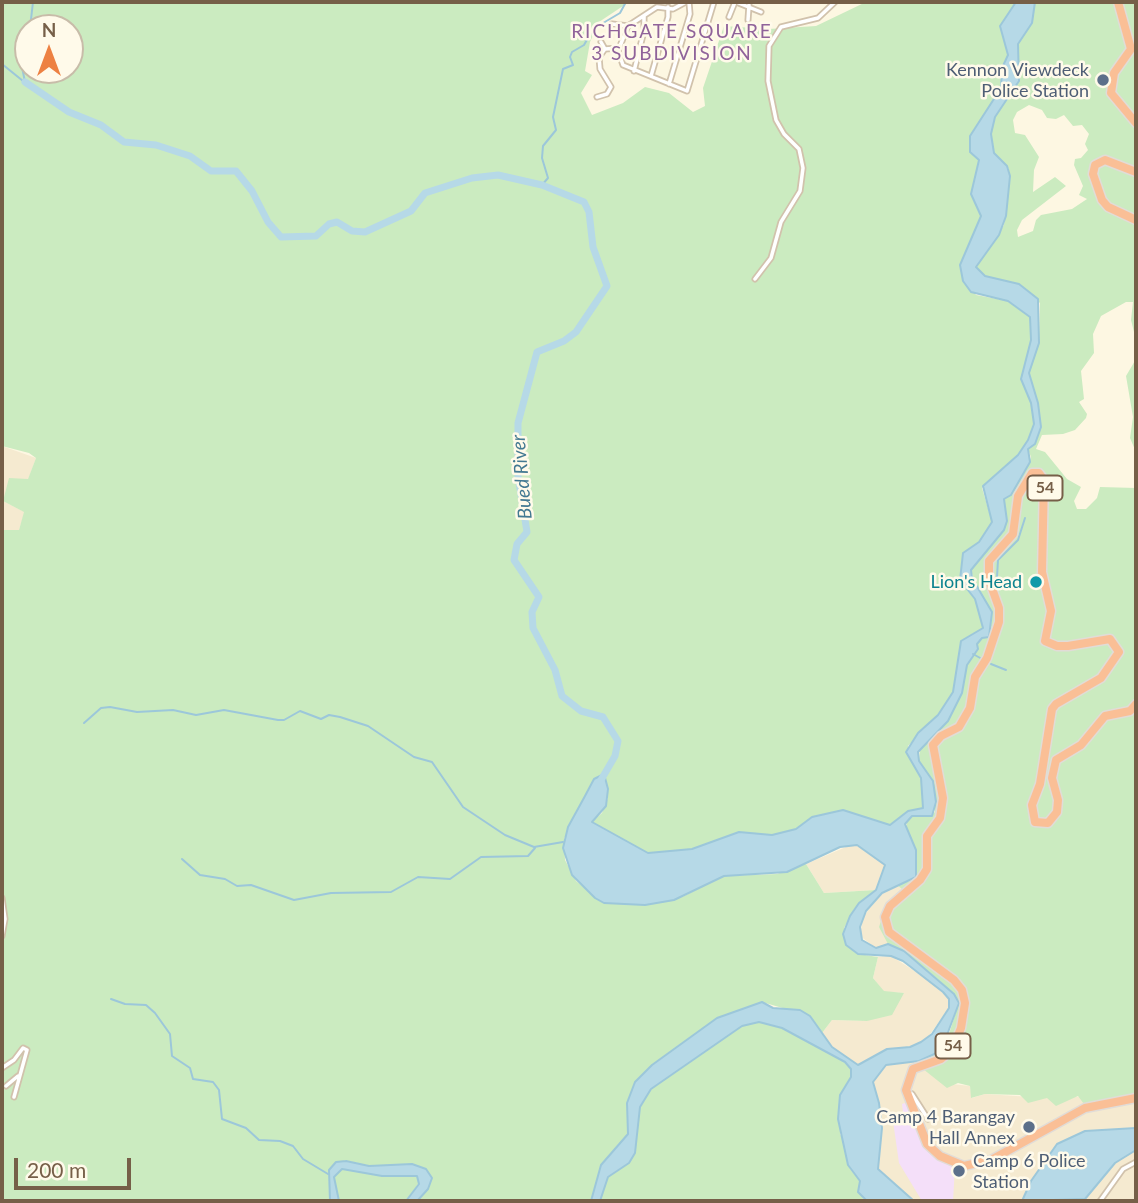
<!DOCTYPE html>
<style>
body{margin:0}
#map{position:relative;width:1138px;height:1203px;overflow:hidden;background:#fdf7e2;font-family:Lato,sans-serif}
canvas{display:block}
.frame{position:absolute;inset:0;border:4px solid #765f48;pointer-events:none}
.north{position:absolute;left:14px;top:14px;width:70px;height:70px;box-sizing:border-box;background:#fffaea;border:2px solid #c8bca9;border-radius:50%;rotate:0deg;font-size:19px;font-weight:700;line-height:28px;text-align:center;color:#765f48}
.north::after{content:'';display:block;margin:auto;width:24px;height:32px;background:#ed8142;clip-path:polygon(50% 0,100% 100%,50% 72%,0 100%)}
.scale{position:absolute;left:14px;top:1158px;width:117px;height:32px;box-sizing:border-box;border:4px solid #765f48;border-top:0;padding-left:9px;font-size:21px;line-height:24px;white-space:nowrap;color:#765f48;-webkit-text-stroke:5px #fffaea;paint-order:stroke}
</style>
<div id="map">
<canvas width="1138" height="1203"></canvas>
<div class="frame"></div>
<div class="north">N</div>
<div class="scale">200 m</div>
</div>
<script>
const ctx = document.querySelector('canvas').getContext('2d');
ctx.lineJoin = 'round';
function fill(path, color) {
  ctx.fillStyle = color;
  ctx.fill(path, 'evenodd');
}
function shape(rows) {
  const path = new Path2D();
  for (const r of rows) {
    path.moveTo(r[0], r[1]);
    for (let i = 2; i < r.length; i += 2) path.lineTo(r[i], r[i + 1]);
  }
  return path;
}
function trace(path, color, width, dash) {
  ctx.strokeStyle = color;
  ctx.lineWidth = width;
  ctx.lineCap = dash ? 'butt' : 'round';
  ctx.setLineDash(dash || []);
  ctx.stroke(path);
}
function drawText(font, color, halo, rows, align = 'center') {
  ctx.font = font + ' Lato,sans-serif';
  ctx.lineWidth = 5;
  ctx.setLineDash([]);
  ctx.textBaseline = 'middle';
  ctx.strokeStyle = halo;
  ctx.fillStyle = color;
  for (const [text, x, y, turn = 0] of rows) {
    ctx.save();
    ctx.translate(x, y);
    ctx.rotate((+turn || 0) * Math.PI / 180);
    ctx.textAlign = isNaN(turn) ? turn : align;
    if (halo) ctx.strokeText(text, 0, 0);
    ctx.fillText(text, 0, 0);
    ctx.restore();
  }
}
const residential = shape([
 [2,446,36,458,28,480,3,501,25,512,19,530,2,530],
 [853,844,871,853,886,865,876,890,824,893,806,864],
 [897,885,903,890,888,944,876,948,860,936,863,917,882,893],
 [891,956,935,984,949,999,950,1006,926,1040,910,1047,887,1049,858,1065,832,1047,822,1033,832,1020,867,1021,904,993,884,992,873,978,878,957],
 [913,1061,943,1083,970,1086,972,1098,985,1094,1047,1098,1136,1094,1136,1128,1085,1131,1057,1144,1031,1181,1022,1201,914,1201,878,1170,882,1128,879,1102,872,1085,877,1073,886,1065],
 [1136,1150,1136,1201,1084,1201,1115,1163]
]);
const education = shape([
 [905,1103,930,1151,955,1167,953,1201,922,1201,899,1163,892,1114,903,1112,902,1104]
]);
const green = shape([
 [2,2,629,2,599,22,590,42,585,71,592,75,581,93,592,115,623,103,645,87,669,93,693,112,705,106,703,88,724,26,769,29,816,26,866,2,1016,2,1000,26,1008,55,1001,88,970,136,973,155,979,160,971,194,981,216,960,265,961,272,976,295,1008,301,1030,317,1031,340,1021,379,1031,403,1034,424,1028,440,1018,455,982,488,992,522,979,542,962,558,960,580,975,599,983,629,972,634,962,649,953,692,938,715,908,746,924,788,923,808,890,825,843,810,812,817,796,829,772,835,735,833,692,849,648,853,592,822,602,813,608,798,603,774,585,796,564,839,565,860,576,881,604,903,663,902,684,896,724,876,777,874,806,864,824,893,876,890,854,909,844,928,844,939,846,945,858,954,878,957,873,978,884,991,904,993,892,1015,867,1021,832,1020,822,1033,810,1016,762,1002,717,1018,652,1065,635,1082,627,1103,628,1134,601,1165,591,1201,416,1201,431,1183,394,1164,369,1167,354,1162,336,1162,330,1201,2,1201,2,530,19,530,24,512,3,501,9,478,28,479,36,458,29,453,2,446],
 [28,28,70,28,70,70,28,70],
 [1035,2,1136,2,1136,340,1131,320,1133,302,1126,302,1101,316,1093,334,1094,353,1081,371,1084,399,1079,402,1087,414,1086,418,1075,430,1063,434,1042,435,1036,449,1045,452,1067,479,1081,487,1074,501,1077,509,1086,509,1097,498,1100,487,1136,488,1136,1094,1084,1104,1078,1096,1056,1106,1047,1098,1028,1103,1020,1095,985,1094,971,1098,970,1086,958,1083,947,1088,913,1061,919,1061,947,1040,959,1003,940,981,904,951,888,944,879,927,887,903,903,890,897,885,913,880,917,874,916,850,906,831,907,821,912,816,929,817,935,812,933,781,919,761,920,748,948,721,962,693,967,665,977,649,977,644,982,638,989,637,971,570,1004,530,1006,516,1004,499,1011,495,1028,466,1031,457,1028,449,1035,444,1040,430,1038,403,1028,373,1039,343,1040,303,1019,284,985,276,976,267,1004,225,1009,169,994,153,991,134,995,117,1019,81,1018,44,1032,23],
 [1029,105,1042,110,1047,118,1056,119,1064,115,1073,126,1082,125,1089,134,1085,144,1088,150,1081,158,1075,159,1074,165,1083,186,1079,195,1087,199,1072,209,1041,215,1036,220,1033,231,1018,237,1017,230,1022,220,1066,186,1055,177,1033,192,1034,170,1039,157,1025,135,1015,133,1013,120,1017,112],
 [1136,359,1136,452,1130,438,1133,417,1126,376],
 [759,1022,777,1026,845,1062,852,1069,851,1077,840,1095,840,1134,846,1144,850,1169,860,1181,863,1199,867,1201,600,1201,608,1177,632,1158,640,1107,651,1089,742,1026],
 [347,1168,382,1176,417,1176,421,1180,406,1201,339,1201,334,1177,338,1171]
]);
const water = shape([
 [1016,2,1035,2,1032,23,1018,44,1019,81,995,117,991,134,994,153,1007,166,1010,176,1006,216,999,235,976,267,985,276,1019,284,1038,299,1039,343,1029,373,1038,403,1041,427,1035,444,1028,449,1030,462,1011,495,1004,499,1007,521,1004,530,971,570,972,578,992,612,989,637,982,638,977,644,978,649,967,665,962,693,948,721,918,752,919,761,933,781,936,802,932,816,912,816,905,824,916,850,916,877,882,893,866,911,860,927,862,940,876,948,888,944,904,951,954,994,959,1003,941,1051,919,1061,886,1065,873,1082,879,1103,882,1128,878,1169,914,1201,867,1201,858,1192,860,1181,848,1165,838,1119,840,1095,851,1077,851,1069,845,1062,782,1028,759,1022,742,1026,651,1089,640,1107,635,1153,629,1163,608,1177,600,1201,591,1201,601,1165,628,1134,627,1103,635,1082,652,1065,717,1018,762,1002,773,1008,800,1010,810,1016,832,1047,858,1065,887,1049,910,1047,921,1042,932,1034,949,1008,949,999,943,992,903,961,891,956,858,954,846,945,843,934,850,916,859,903,876,890,885,865,857,845,840,847,787,872,724,876,674,900,645,905,604,903,595,898,572,875,563,848,568,827,585,796,594,779,604,774,608,789,606,806,592,822,648,853,692,849,739,832,772,835,796,829,812,817,843,810,890,825,908,811,923,808,921,778,906,752,918,733,938,715,953,692,961,641,983,628,975,599,960,580,963,553,979,542,992,522,983,486,1018,455,1028,440,1034,424,1031,403,1021,379,1031,340,1030,317,1008,301,971,292,963,281,960,265,981,216,971,194,979,160,970,152,970,136,1001,88,1002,68,1008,55,1000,26,1016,2],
 [1136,1128,1136,1150,1115,1163,1085,1199,1022,1201,1031,1181,1057,1144,1085,1131,1136,1128],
 [346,1161,369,1166,412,1164,426,1169,432,1178,428,1189,418,1200,406,1201,419,1184,417,1176,382,1176,342,1169,334,1177,339,1201,330,1201,329,1170,336,1162,346,1161]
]);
const stream = shape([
 [30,28,33,2],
 [2,64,23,81],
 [25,82,21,62,28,40],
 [542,185,548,178,542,158,543,146,556,130,553,117,563,69,573,65,570,57,572,52,584,45,593,29,620,13,626,2],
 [997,577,998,560,1018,540,1025,518],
 [973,654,982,659],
 [991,664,1006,670],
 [84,723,101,708,110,707,137,712,173,710,196,715,224,710,278,720,284,720,300,711,321,719,329,715,340,717,368,726,414,757,432,762,463,807,505,835,534,847,563,842],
 [182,859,200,875,225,879,237,886,251,885,294,900,331,893,391,892,418,877,450,879,481,857,528,856,535,848],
 [111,999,125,1004,146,1005,155,1013,170,1034,172,1056,190,1068,193,1079,213,1082,219,1090,222,1119,246,1128,259,1140,280,1141,293,1146,303,1159,328,1174]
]);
const river = shape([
 [25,82,69,112,101,125,124,142,156,145,190,156,211,171,236,171,252,191,268,222,281,237,316,236,329,224,337,222,352,231,365,232,411,211,425,193,472,178,498,175,542,185,584,202,589,212,593,247,607,286,576,332,564,341,537,352,518,423,518,476,527,532,517,544,514,560,539,597,532,612,533,628,555,670,562,696,581,711,603,717,618,741,615,756,601,780]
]);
const street = shape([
 [686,2,673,9,657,7,628,26,618,51,623,65,687,91,714,2],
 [736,2,761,12],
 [729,17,735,2],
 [748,20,749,5],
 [612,24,628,26],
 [601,42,605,49],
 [634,71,644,31,644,16],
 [651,76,668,17,668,7],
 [669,84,690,14,689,2],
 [597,97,607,94,611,87,600,69,599,57,605,49,619,48],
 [755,279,771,258,781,222,800,191,803,168,799,149,784,134,776,120,768,81,769,46,781,27,818,18,835,2],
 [2,898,5,919,2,936],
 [2,1068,14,1060,23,1048,27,1050,14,1097],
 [6,1086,18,1076],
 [912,1094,928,1119],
 [1100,1201,1123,1169,1136,1162]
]);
const highway = shape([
 [1118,2,1131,49,1114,73,1111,93,1136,123],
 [1136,172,1105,160,1095,165,1093,174,1102,200,1108,207,1136,220],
 [1136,704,1130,711,1105,716,1081,745,1056,760,1052,778,1058,800,1057,812,1048,823,1035,822,1032,805,1040,784,1052,709,1056,704,1101,678,1119,652,1110,639,1068,646,1057,646,1045,641,1051,611,1042,572,1044,480,1039,473,1032,473,1018,496,1013,534,989,561,989,580,999,608,999,622,987,658,975,677,970,708,959,727,941,736,933,745,943,798,940,818,927,836,927,869,920,880,890,906,885,917,889,932,954,980,962,990,965,1003,961,1028,952,1050,941,1059,913,1069,906,1090,927,1144,940,1156,964,1166,991,1160,1085,1108,1136,1098]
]);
const markers = [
 [1103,80,7,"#5c6f8a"],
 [1036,582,7,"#0f9aa8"],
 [1029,1127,7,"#5c6f8a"],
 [959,1171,7,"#5c6f8a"]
];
const shields = [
 [1045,488,35],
 [953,1046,35]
];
const shieldNames = [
 ["54",1045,488],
 ["54",953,1046]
];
const serviceNames = [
 ["Kennon Viewdeck",1089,70],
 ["Police Station",1089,91],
 ["Camp 4 Barangay",1015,1117],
 ["Hall Annex",1015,1138],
 ["Camp 6 Police",973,1161,"left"],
 ["Station",973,1182,"left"]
];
const cultureNames = [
 ["Lion's Head",1022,582]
];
const neighbourhoodNames = [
 ["RICHGATE SQUARE",672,32],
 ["3 SUBDIVISION",672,54]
];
const waterNames = [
 ["Bued River",522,477,-95]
];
fill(residential, '#f5ead0');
fill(education, '#f4dff9');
fill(green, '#cbebc0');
fill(water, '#b6d9e7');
trace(water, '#9cc7da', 2);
trace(stream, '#9cc7da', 2);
trace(river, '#b6d9e7', 7);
trace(street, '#d1c2ac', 7);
trace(highway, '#e1dcd7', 11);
trace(street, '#fff', 3.5);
trace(highway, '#fabf96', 8);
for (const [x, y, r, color] of markers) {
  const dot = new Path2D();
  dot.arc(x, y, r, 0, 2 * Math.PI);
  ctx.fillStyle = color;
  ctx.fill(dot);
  trace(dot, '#fffaea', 2.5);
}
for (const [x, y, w] of shields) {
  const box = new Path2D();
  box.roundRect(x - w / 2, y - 12.5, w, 25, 5);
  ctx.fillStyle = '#fffaea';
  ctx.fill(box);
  trace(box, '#765f48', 2);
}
drawText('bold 16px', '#765f48', null, shieldNames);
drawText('18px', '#4e5e75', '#fffaea', serviceNames, 'right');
drawText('18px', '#0d838f', '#fffaea', cultureNames, 'right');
ctx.letterSpacing = '2px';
drawText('19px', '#90639a', '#fffaea', neighbourhoodNames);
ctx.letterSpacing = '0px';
drawText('italic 19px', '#437992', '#fffaea', waterNames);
</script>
